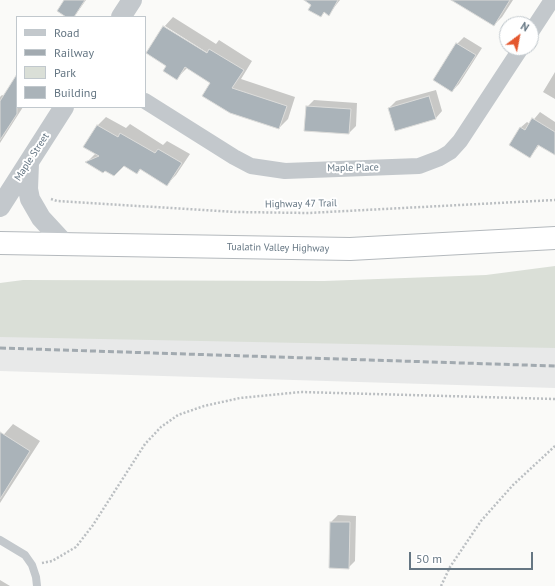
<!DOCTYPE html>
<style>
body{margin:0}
#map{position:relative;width:555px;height:586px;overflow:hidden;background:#fafaf8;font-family:"PT Sans",sans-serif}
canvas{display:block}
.legend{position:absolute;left:16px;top:16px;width:130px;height:92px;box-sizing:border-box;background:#fff;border:1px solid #c1c8cd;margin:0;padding:5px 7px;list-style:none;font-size:12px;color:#657683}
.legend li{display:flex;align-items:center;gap:8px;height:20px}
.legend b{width:20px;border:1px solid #c1c8cd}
.north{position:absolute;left:499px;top:16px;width:40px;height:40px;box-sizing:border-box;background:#fff;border:1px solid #c1c8cd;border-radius:50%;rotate:32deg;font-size:11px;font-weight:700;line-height:16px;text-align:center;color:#657683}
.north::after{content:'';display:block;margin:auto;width:14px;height:18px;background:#e4572e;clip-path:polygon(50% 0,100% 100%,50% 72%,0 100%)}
.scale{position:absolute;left:409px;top:552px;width:124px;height:18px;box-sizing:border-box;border:2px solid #657683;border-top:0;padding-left:5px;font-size:12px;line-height:14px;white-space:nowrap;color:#657683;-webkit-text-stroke:3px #fff;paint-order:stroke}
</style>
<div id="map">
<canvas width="555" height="586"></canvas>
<ul class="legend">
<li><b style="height:5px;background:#c3c8cc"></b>Road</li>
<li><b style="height:5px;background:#a2aab0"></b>Railway</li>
<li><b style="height:11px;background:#dadfd7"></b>Park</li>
<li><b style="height:11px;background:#aab3b9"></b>Building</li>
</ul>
<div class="north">N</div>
<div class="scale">50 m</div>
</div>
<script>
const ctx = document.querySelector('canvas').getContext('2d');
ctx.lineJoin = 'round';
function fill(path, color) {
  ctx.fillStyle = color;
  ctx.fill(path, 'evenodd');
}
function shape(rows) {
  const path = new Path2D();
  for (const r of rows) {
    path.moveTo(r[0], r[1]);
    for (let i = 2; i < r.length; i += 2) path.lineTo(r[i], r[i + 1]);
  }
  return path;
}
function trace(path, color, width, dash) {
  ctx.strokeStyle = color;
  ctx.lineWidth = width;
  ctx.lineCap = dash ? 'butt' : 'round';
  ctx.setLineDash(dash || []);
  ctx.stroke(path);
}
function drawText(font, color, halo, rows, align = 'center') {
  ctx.font = font + ' "PT Sans",sans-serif';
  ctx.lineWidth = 4;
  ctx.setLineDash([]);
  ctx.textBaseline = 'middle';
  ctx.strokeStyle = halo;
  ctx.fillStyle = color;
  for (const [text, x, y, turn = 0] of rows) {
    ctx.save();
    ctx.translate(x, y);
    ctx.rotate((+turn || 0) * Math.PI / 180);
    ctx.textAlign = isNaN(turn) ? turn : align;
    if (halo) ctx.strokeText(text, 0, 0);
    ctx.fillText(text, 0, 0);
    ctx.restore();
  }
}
const built = shape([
 [0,326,555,343,555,388,0,371]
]);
const green = shape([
 [555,266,555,348,0,337,0,283,23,280,324,281,486,275]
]);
const shadow = shape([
 [65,0,86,0,74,17,68,17],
 [314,0,340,0,329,14,325,12,321,16],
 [469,0,513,0,502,17,494,25],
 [173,17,216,44,219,40,252,61,241,79,295,97,288,119,279,128,187,68,177,78,167,66,164,27],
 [165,26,211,55,210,56,165,28],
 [464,37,482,48,459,84,452,91,457,44],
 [555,72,555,99,543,92],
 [17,77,17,107,23,107,0,143,0,97,2,95,4,96],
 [436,90,442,111,436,118,389,108,396,101],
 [314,100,357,103,356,126,349,133,307,107],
 [540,112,555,122,555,149,540,144,530,157,520,128,527,122,530,124],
 [106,117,126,128,130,124,163,145,167,141,190,154,176,175,167,184,142,168,137,173,124,164,87,162,96,153,97,126],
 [13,424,40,441,0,503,0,439],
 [338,515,356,516,355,561,348,568,331,522],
 [0,580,10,586,0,586]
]);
const building = shape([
 [64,0,85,0,74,17,66,17,57,11,64,0],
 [304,0,338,0,329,16,324,12,321,17,308,10,311,5,304,0],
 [451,0,510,0,494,26,451,0],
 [163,26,207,53,209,49,244,70,232,88,287,106,279,129,230,113,202,96,210,83,185,67,177,80,163,71,166,66,146,53,163,26],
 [456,43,476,55,452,92,433,80,456,43],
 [17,74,17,114,0,140,0,101,17,74],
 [429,96,436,119,395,131,388,108,429,96],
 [306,106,351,109,349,134,304,131,306,106],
 [532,118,555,132,555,155,538,145,530,158,509,145,520,127,525,130,532,118],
 [97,125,118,137,120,133,155,153,158,149,182,163,167,186,140,169,137,174,124,166,114,176,105,171,103,173,85,162,99,156,83,147,97,125],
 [0,432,30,451,0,499,0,432],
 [330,522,350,522,349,569,329,568,330,522]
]);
const path = shape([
 [51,199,57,201,236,212,308,213,555,200],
 [42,563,52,561,76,547,93,525,145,444,161,427,178,415,204,406,240,398,301,392,555,399],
 [441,586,450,567,481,521,513,485,555,446]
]);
const service = shape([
 [0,540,25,555,32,565,36,577,37,586]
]);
const minor = shape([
 [531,32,552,0],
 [145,101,234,157,251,166,285,171,419,166,440,158,450,152,460,141,521,48]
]);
const tertiary = shape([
 [121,17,132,0],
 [29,163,28,189,30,199,41,218,65,244],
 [0,207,64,107]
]);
const trunk = shape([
 [0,243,350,249,555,238]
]);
const rail = shape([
 [0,348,555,366]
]);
const streetNames = [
 ["Maple Street",32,157,-57],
 ["Maple Place",353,168,-1],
 ["Highway 47 Trail",301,204,-1],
 ["Tualatin Valley Highway",278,248,1]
];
fill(built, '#e8e9e9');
fill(green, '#dadfd7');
fill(shadow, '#0003');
fill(building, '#aab3b9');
trace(building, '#dcdcda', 1);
trace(trunk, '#b4b9bd', 24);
trace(path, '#bbbfc2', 2.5, [2, 2]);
trace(service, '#c3c8cc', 8);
trace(minor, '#c3c8cc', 16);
trace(tertiary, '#c3c8cc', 20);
trace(trunk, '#fff', 22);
trace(rail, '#a2aab0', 3, [6, 3]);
drawText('10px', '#657683', '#fff', streetNames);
</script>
